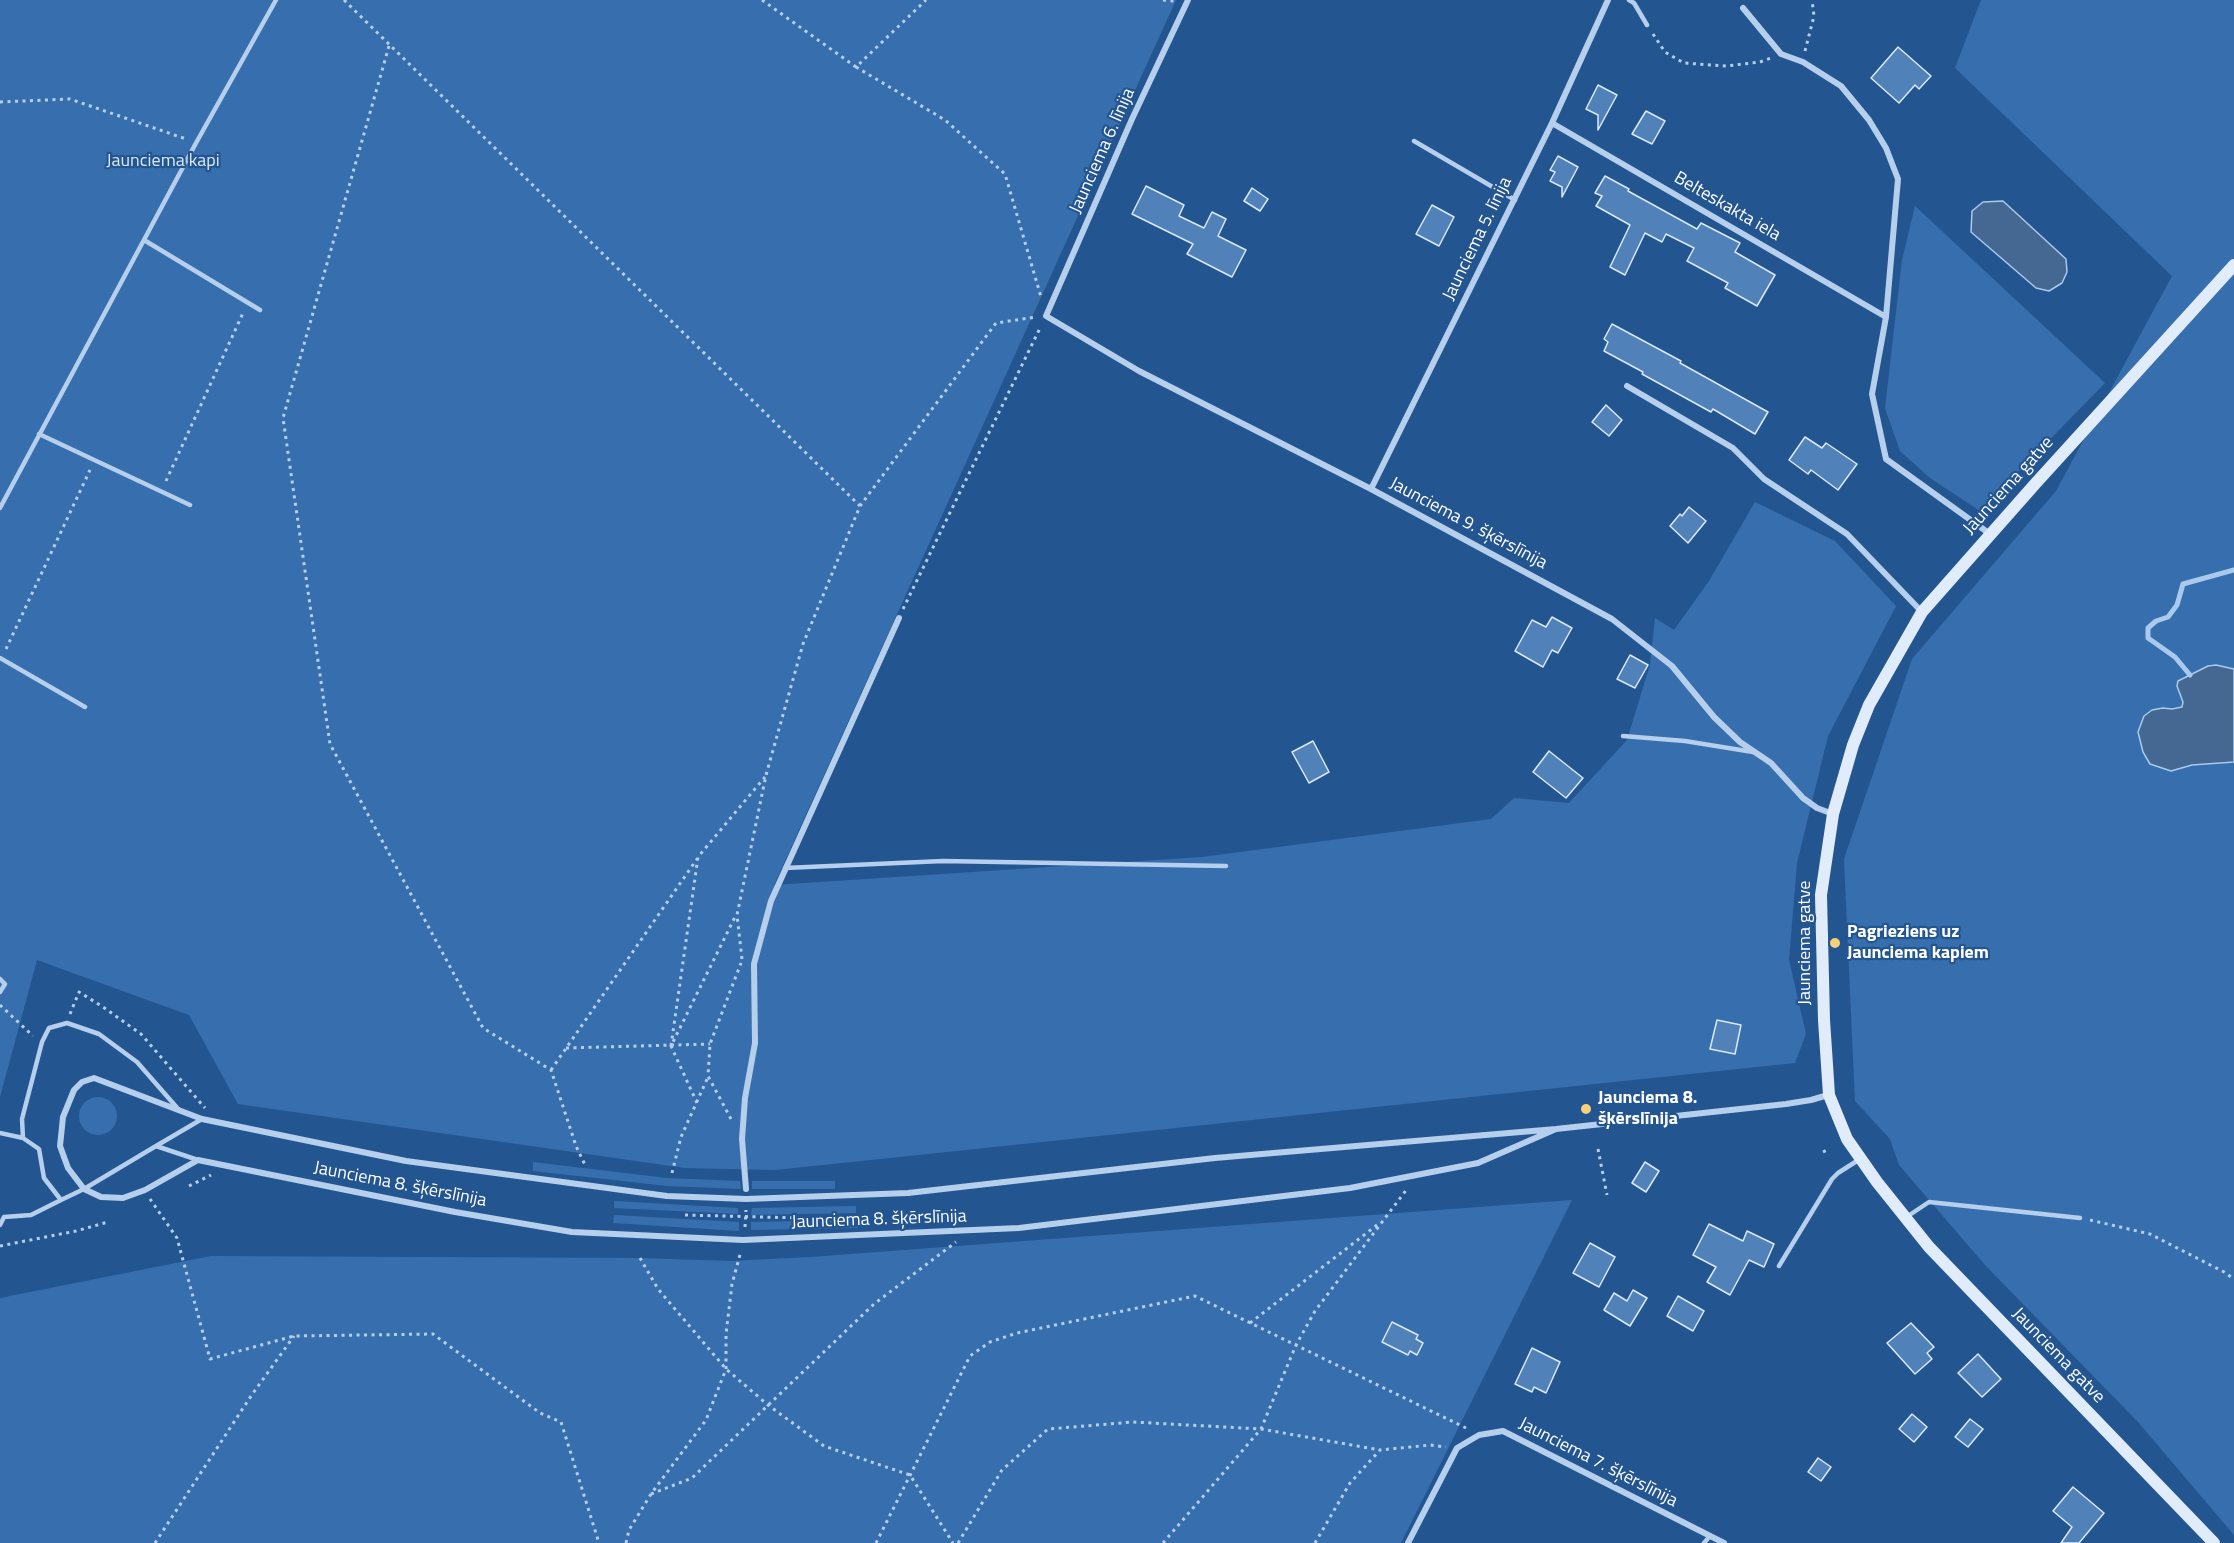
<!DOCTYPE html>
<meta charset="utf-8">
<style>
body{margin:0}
canvas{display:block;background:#235591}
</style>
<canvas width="2234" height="1543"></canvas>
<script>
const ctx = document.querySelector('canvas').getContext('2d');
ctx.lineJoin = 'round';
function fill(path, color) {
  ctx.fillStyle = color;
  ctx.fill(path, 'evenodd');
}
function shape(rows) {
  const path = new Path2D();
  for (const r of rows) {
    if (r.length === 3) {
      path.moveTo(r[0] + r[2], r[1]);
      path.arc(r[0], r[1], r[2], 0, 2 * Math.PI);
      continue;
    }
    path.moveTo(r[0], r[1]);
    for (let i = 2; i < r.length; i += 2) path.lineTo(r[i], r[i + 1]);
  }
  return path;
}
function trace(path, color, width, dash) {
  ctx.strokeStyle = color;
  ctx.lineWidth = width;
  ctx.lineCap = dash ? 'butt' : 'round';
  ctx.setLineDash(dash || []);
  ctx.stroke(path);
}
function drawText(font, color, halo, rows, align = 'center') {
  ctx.font = font + ' "Titillium Web",sans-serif';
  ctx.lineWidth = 4.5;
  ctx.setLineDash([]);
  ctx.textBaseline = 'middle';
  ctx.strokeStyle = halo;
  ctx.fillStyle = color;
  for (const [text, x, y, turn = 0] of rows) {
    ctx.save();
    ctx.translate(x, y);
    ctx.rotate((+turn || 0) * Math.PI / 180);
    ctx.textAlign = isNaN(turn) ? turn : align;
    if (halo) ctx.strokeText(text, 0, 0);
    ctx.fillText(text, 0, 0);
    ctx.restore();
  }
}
const green = shape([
 [0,0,1176,0,774,885,1202,857,1491,819,1514,798,1569,803,1627,740,1650,665,1655,618,1674,630,1709,581,1755,502,1835,541,1896,606,1828,736,1797,863,1789,960,1806,1034,1795,1063,775,1170,685,1168,238,1104,189,1015,37,960,0,1097],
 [1981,0,2234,0,2234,1535,2138,1422,1985,1265,1899,1165,1890,1139,1855,1101,1844,859,1912,659,2056,491,2172,276,1955,68],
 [1915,206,2105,383,1980,511,1930,478,1900,451,1885,408,1902,260],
 [98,1116,19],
 [533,1162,667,1178,740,1181,741,1189,667,1186,533,1171],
 [752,1181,835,1181,835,1189,752,1189],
 [1572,1200,1401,1543,0,1543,0,1298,211,1256,640,1258,731,1261,811,1257],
 [614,1201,738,1208,738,1214,614,1208],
 [856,1206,856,1213,751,1215,752,1208],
 [614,1215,739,1222,739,1231,613,1223],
 [858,1220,858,1228,751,1230,751,1222]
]);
const water = shape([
 [2003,201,2066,259,2067,272,2062,283,2049,291,2036,288,1971,232,1972,211,1983,202,2003,201],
 [2216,665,2234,669,2234,762,2192,765,2171,771,2150,764,2143,752,2138,732,2144,716,2152,710,2163,708,2172,709,2182,707,2183,702,2177,686,2178,681,2208,666,2216,665]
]);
const stream = shape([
 [2190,675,2175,657,2148,638,2148,628,2156,621,2168,617,2177,605,2183,584,2234,570]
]);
const building = shape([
 [1898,47,1931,76,1919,89,1915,85,1899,103,1871,78,1898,47],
 [1598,85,1617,95,1598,130,1598,115,1586,109,1598,85],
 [1646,111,1665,121,1652,144,1632,134,1646,111],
 [1558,156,1578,167,1562,197,1562,187,1550,181,1555,172,1550,170,1558,156],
 [1605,176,1629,189,1628,191,1697,229,1701,223,1740,243,1735,252,1775,275,1757,306,1725,288,1728,283,1687,261,1694,248,1666,234,1662,242,1645,233,1625,275,1610,267,1630,225,1596,206,1602,196,1595,193,1605,176],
 [1146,186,1184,205,1179,216,1204,228,1212,212,1226,219,1218,236,1246,250,1232,277,1187,254,1193,244,1132,214,1146,186],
 [1252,188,1268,199,1260,211,1244,201,1252,188],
 [1432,205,1454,217,1439,246,1416,234,1432,205],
 [1612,324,1681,361,1680,363,1768,412,1755,434,1713,409,1711,412,1642,374,1643,372,1604,351,1608,342,1604,339,1612,324],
 [1606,405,1622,420,1609,436,1592,422,1606,405],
 [1805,437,1822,448,1826,443,1857,464,1838,490,1811,470,1808,474,1789,460,1805,437],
 [1689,507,1706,521,1688,543,1670,526,1680,514,1682,516,1689,507],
 [1552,617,1572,628,1558,653,1552,650,1543,667,1515,651,1532,620,1546,627,1552,617],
 [1630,655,1648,665,1635,688,1617,679,1630,655],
 [1313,741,1329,772,1309,783,1292,752,1313,741],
 [1549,751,1583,778,1566,798,1533,772,1549,751],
 [1717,1020,1741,1025,1735,1054,1710,1049,1717,1020],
 [1645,1162,1659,1171,1646,1192,1632,1183,1645,1162],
 [1709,1224,1743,1241,1747,1231,1774,1244,1764,1267,1749,1260,1730,1295,1707,1282,1716,1267,1693,1255,1709,1224],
 [1590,1243,1615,1257,1599,1287,1573,1273,1590,1243],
 [1633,1290,1647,1298,1630,1326,1604,1310,1614,1293,1627,1301,1633,1290],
 [1678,1296,1704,1311,1693,1331,1667,1316,1678,1296],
 [1392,1322,1418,1335,1416,1339,1423,1343,1417,1355,1410,1351,1408,1355,1382,1342,1392,1322],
 [1911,1323,1934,1347,1927,1353,1932,1359,1915,1374,1887,1343,1911,1323],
 [1532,1348,1560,1362,1546,1393,1534,1387,1532,1392,1515,1384,1532,1348],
 [1978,1354,2001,1379,1982,1397,1958,1373,1978,1354],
 [1912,1414,1927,1427,1914,1442,1899,1429,1912,1414],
 [1970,1419,1983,1429,1968,1447,1955,1437,1970,1419],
 [1818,1458,1831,1467,1821,1481,1808,1472,1818,1458],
 [2073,1487,2104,1513,2079,1543,2061,1543,2072,1527,2053,1511,2073,1487]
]);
const path = shape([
 [344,0,860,506],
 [762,0,856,67,926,0],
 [1163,0,1174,1],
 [1653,34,1665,52,1684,63,1726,66,1760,62,1771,58],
 [389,46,283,418,330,744,483,1028,551,1070,576,1146,585,1165],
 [1805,51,1814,16,1812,0],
 [856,67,945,120,1005,174,1041,297],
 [0,102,70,99,186,139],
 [166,481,243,313],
 [903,609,1041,326],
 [6,649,90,470],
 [742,959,737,915,766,775,803,644,860,506,996,323,1036,317],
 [0,1005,33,1036],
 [70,1014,79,992,103,1007,141,1034,205,1108],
 [671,1046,698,857,765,777],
 [566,1048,710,1044],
 [551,1070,697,859],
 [697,1103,671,1046,736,915],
 [731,1119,708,1076,710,1044,741,963],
 [1598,1149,1607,1195],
 [1823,1152,1829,1149],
 [672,1173,681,1137,708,1077],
 [189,1186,211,1175],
 [150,1199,177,1238,210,1359,294,1336,433,1334,540,1413,561,1422,599,1543],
 [685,1215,800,1218],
 [2090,1220,2150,1234,2224,1272,2234,1279],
 [745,1227,746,1210],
 [0,1246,76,1231,108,1222],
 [640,1258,658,1289,726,1369,768,1405,824,1446,910,1475,953,1543],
 [1250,1323,1377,1225],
 [651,1494,692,1478,874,1304,956,1242],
 [155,1543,251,1396,294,1336],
 [626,1543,629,1530,651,1494,706,1420,726,1369,726,1334,732,1284,741,1251],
 [876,1543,970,1356,990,1342,1017,1333,1195,1296,1466,1428],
 [958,1543,1002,1470,1048,1429,1133,1422,1261,1429,1380,1450],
 [1163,1543,1261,1429,1296,1345,1315,1311,1407,1189],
 [1315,1543,1350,1483,1380,1450,1430,1445,1446,1447]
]);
const service = shape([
 [1629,0,1634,3,1647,25],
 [1414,141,1515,200],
 [144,240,260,310],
 [39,434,190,505],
 [0,508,196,143,276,0],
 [0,658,85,707],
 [1623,736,1685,741,1753,752],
 [785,868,943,861,1226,866],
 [0,979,5,984,0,992],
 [179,1110,137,1062,99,1034,67,1023,49,1028,42,1042,22,1119,23,1138,39,1149,44,1178,61,1200,84,1189,156,1146,198,1160],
 [0,1133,23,1138],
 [156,1146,202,1119],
 [1908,1216,1929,1202,2080,1218],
 [0,1225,4,1217,31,1215,61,1200],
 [1779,1266,1832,1179,1838,1173,1860,1159],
 [1704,1543,1710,1536]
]);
const minor = shape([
 [1188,0,1132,119,1046,316,1139,371,1371,489,1612,619,1672,666,1714,717,1740,742,1771,763,1803,798,1817,808,1833,814],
 [1743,8,1781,54,1803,62,1841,86,1869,120,1886,148,1898,179,1886,317,1872,394,1886,459,1990,534],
 [1552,123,1886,317],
 [1627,386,1733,448,1764,479,1847,534,1922,612],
 [1371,489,1552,123,1608,0],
 [1556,1129,1478,1163,1350,1188,1019,1228,743,1240,572,1232,455,1212,198,1160,145,1190,123,1198,101,1197,84,1189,68,1168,60,1146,63,1117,74,1090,82,1082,94,1078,202,1119,406,1161,667,1196,746,1199,908,1193,1215,1158,1556,1129,1786,1104,1811,1100,1828,1095],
 [746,1189,742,1139,745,1098,755,1043,754,964,771,901,899,618],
 [1408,1543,1457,1448,1479,1435,1503,1431,1724,1543]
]);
const secondary = shape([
 [2214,1543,1929,1247,1877,1182,1847,1139,1829,1095,1824,1020,1821,895,1833,814,1853,745,1869,705,1922,612,2035,484,2234,265]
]);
const markers = [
 [1835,943,6,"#f7d078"],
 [1586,1109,6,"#f7d078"]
];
const streetNames = [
 ["Jaunciema 6. līnija",1103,151,-66],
 ["Belteskakta iela",1727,207,30],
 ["Jaunciema 5. līnija",1478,239,-64],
 ["Jaunciema gatve",2009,486,-48],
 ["Jaunciema 9. šķērslīnija",1468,524,28],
 ["Jaunciema gatve",1806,943,-90],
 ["Jaunciema 8. šķērslīnija",400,1185,11],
 ["Jaunciema 8. šķērslīnija",879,1220,-2],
 ["Jaunciema gatve",2058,1356,46],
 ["Jaunciema 7. šķērslīnija",1598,1463,27]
];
const parkNames = [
 ["Jaunciema kapi",163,162]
];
const poiNames = [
 ["Pagrieziens uz",1847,933],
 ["Jaunciema kapiem",1847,954],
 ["Jaunciema 8.",1598,1099],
 ["šķērslīnija",1598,1120]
];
fill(green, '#376fae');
fill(water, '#456892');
trace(water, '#a9caed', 1.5);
trace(stream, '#a9caed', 5);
fill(building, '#5081b9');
trace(building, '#dae9f9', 1.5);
trace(path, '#b5cfec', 3, [3, 4.5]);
trace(service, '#b5cfec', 4.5);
trace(minor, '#b5cfec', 6);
trace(secondary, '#e0ecfa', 12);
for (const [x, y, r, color] of markers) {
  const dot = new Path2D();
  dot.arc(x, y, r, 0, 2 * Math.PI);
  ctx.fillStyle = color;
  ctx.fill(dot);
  trace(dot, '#235591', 2);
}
drawText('18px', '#fff', '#235591', streetNames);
drawText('18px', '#dae9f9', '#235591', parkNames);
drawText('bold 18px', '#fff', '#235591', poiNames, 'left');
</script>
